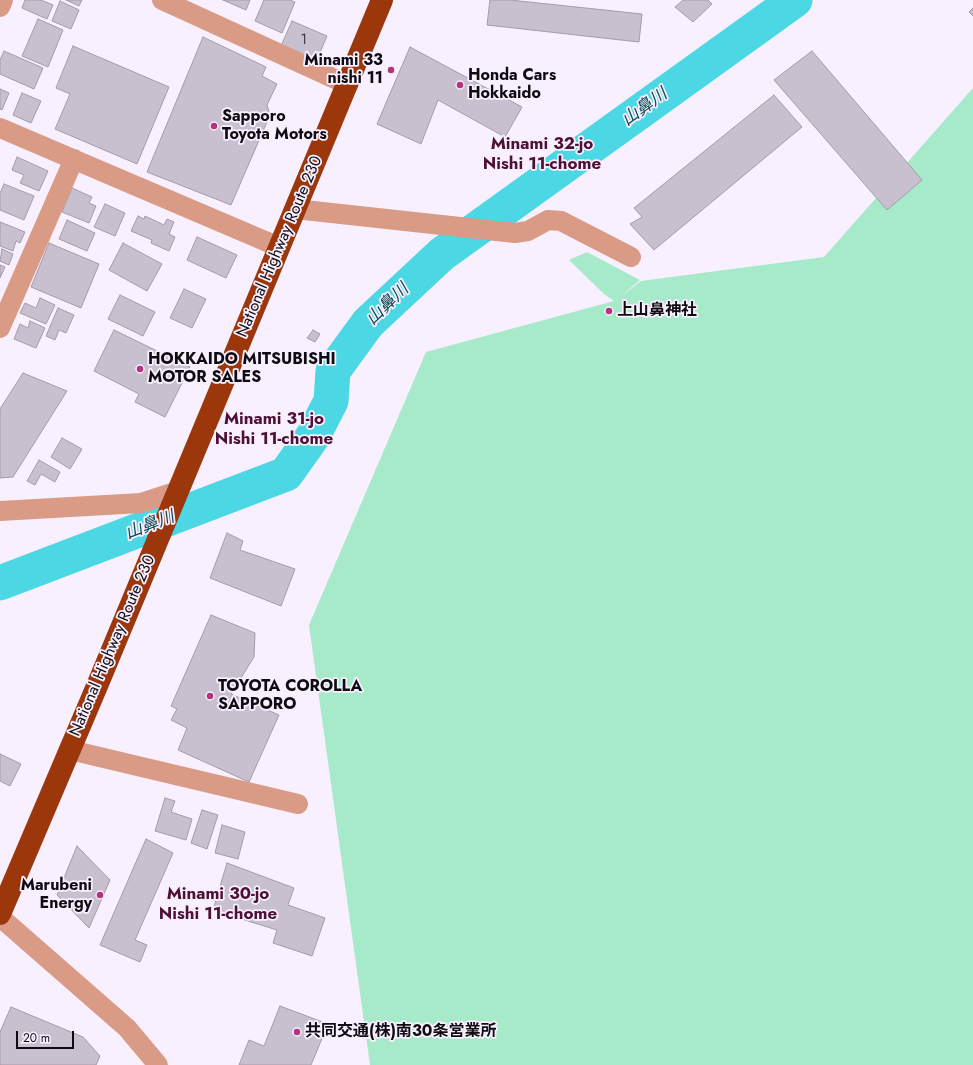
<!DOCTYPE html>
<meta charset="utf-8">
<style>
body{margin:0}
#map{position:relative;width:973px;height:1065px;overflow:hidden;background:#f8efff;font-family:Jost,sans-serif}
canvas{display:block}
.scale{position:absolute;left:16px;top:1031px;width:58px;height:18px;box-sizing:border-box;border:2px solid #0f0c11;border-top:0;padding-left:5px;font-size:12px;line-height:14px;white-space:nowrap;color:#0f0c11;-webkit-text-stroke:3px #f8efff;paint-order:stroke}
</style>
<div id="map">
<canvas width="973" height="1065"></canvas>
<div class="scale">20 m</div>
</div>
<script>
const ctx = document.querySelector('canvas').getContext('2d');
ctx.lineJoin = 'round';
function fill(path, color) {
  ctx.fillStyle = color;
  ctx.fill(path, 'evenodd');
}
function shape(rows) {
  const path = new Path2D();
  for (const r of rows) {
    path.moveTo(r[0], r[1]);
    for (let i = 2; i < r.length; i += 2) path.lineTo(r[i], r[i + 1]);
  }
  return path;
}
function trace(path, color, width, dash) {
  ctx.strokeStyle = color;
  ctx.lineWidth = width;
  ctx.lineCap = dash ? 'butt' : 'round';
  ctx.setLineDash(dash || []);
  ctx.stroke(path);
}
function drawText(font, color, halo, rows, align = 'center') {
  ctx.font = font + ' Jost,"Noto Sans JP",sans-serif';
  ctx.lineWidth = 3.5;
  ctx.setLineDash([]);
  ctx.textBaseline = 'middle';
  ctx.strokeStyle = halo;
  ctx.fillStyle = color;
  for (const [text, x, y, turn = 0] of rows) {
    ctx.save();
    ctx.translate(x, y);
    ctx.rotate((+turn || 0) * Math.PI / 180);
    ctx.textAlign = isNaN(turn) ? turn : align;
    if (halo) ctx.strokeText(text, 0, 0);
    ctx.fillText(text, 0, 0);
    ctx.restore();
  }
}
const green = shape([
 [973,88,973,1065,370,1065,309,625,426,352,614,301,604,294,569,260,587,252,640,280,620,297,641,281,824,257]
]);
const river = shape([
 [0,583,286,474,313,436,331,401,333,371,368,323,442,254,795,0]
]);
const building = shape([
 [25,0,41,0,53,5,47,19,22,8,25,0],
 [66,0,82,0,79,6,66,0],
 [223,0,250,0,246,10,223,0],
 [264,0,290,0,295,2,282,33,255,21,264,0],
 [490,0,510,0,642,14,639,42,487,25,490,0],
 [683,0,708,0,712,4,693,22,675,7,683,0],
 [60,1,79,10,71,29,52,21,60,1],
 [973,8,973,16,969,12,973,8],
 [38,19,63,30,48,67,22,56,38,19],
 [292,21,327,36,316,62,281,46,292,21],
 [203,37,266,67,262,76,277,84,267,105,270,115,231,205,147,172,203,37],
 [73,46,169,87,137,164,55,129,70,94,56,88,73,46],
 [410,47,522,107,505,137,438,100,421,144,377,124,410,47],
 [4,51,43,68,34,89,0,74,0,60,4,51],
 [812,51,922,180,887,210,774,80,812,51],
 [0,89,9,93,2,110,0,109,0,89],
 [22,93,41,101,31,123,13,115,22,93],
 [774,95,802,127,654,250,630,224,642,217,634,208,774,95],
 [17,157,48,171,39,191,20,183,24,175,12,170,17,157],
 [4,184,34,196,24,220,0,210,0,193,4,184],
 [72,188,92,197,89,203,96,206,89,223,62,212,72,188],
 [105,204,125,213,115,236,94,227,105,204],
 [138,216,144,219,145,216,164,225,167,219,174,222,169,234,175,237,169,251,151,243,152,240,131,231,138,216],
 [67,220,95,233,87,251,59,239,67,220],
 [0,222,25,232,20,243,16,241,13,251,0,246,0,222],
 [197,237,237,255,226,278,187,260,197,237],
 [49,243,99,264,81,308,31,287,49,243],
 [123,243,162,264,147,291,109,270,123,243],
 [2,249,13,254,9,265,0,261,2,249],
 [0,265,5,267,0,278,0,265],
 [184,289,206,299,192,328,170,318,184,289],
 [120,295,155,312,143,336,108,319,120,295],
 [40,298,55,305,46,324,20,313,25,303,36,308,40,298],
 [58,308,74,315,66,333,59,330,55,340,46,336,58,308],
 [30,321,45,328,36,348,14,339,20,324,28,328,30,321],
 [114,330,190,367,165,417,135,402,139,394,94,371,114,330],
 [313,330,320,334,315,342,307,338,313,330],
 [23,373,67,391,13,477,0,478,0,409,23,373],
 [62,438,82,449,70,469,51,457,62,438],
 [39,460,60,472,55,482,41,474,35,485,27,481,39,460],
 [227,533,243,541,240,550,295,569,281,606,210,578,227,533],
 [211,615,255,633,254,657,231,694,279,715,249,782,178,750,187,728,171,720,177,709,171,706,211,615],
 [0,754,21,764,10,786,0,781,0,754],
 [165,798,175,801,171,812,192,819,186,840,155,831,165,798],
 [202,810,218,815,207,849,191,843,202,810],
 [222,825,245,832,238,859,215,853,222,825],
 [146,839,173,853,135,940,147,945,140,962,100,945,146,839],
 [77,846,110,880,89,928,57,895,77,846],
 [227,863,294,888,288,905,325,918,312,956,273,943,277,930,213,910,227,863],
 [280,1006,328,1024,311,1065,239,1065,249,1040,264,1046,280,1006],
 [11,1007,83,1037,100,1056,96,1065,0,1065,0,1032,11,1007]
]);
const minor = shape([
 [162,0,348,85],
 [0,7,3,0],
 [0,128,279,247],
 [295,209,515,233,528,231,548,220,561,221,631,257],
 [0,328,74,159],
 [0,511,141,503,178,491],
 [70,750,298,804],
 [0,917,127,1028,158,1065]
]);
const highway = shape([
 [0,914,97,686,382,0]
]);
const markers = [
 [391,70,4,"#b4337d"],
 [460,85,4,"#b4337d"],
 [214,126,4,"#b4337d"],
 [609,311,4,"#b4337d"],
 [140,369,4,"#b4337d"],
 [210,696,4,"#b4337d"],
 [100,895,4,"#b4337d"],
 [297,1032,4,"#b4337d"]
];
const numberNames = [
 ["1",304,41]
];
const poiNames = [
 ["Minami 33",383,61,"right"],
 ["nishi 11",383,79,"right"],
 ["Honda Cars",468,76],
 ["Hokkaido",468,94],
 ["Sapporo",222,117],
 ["Toyota Motors",222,135],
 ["上山鼻神社",617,311],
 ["HOKKAIDO MITSUBISHI",148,360],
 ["MOTOR SALES",148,378],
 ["TOYOTA COROLLA",218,687],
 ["SAPPORO",218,705],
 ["Marubeni",92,886,"right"],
 ["Energy",92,904,"right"],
 ["共同交通(株)南30条営業所",305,1032]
];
const streetNames = [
 ["National Highway Route 230",280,247,-67],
 ["National Highway Route 230",113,646,-67]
];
const waterNames = [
 ["山鼻川",645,108,-36],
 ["山鼻川",388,305,-44],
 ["山鼻川",150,526,-21]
];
const neighbourhoodNames = [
 ["Minami 32-jo",542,145],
 ["Nishi 11-chome",542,165],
 ["Minami 31-jo",274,420],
 ["Nishi 11-chome",274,440],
 ["Minami 30-jo",218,895],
 ["Nishi 11-chome",218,915]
];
fill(green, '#a6eac9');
trace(river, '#4bd7e3', 35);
fill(building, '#c9c0cf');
trace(building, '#a49baa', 1);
trace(minor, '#d99b86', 20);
trace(highway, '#9c370c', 22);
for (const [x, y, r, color] of markers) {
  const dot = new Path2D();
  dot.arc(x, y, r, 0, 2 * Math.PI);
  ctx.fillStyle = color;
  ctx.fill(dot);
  trace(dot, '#f8efff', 1.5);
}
drawText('14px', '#3e3940', null, numberNames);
drawText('bold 16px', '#0f0c11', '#f8efff', poiNames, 'left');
drawText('16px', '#0f0c11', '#f8efff', streetNames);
drawText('italic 17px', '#0d4b50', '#f8efff', waterNames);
drawText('bold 17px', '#4e1034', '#f8efff', neighbourhoodNames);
</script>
